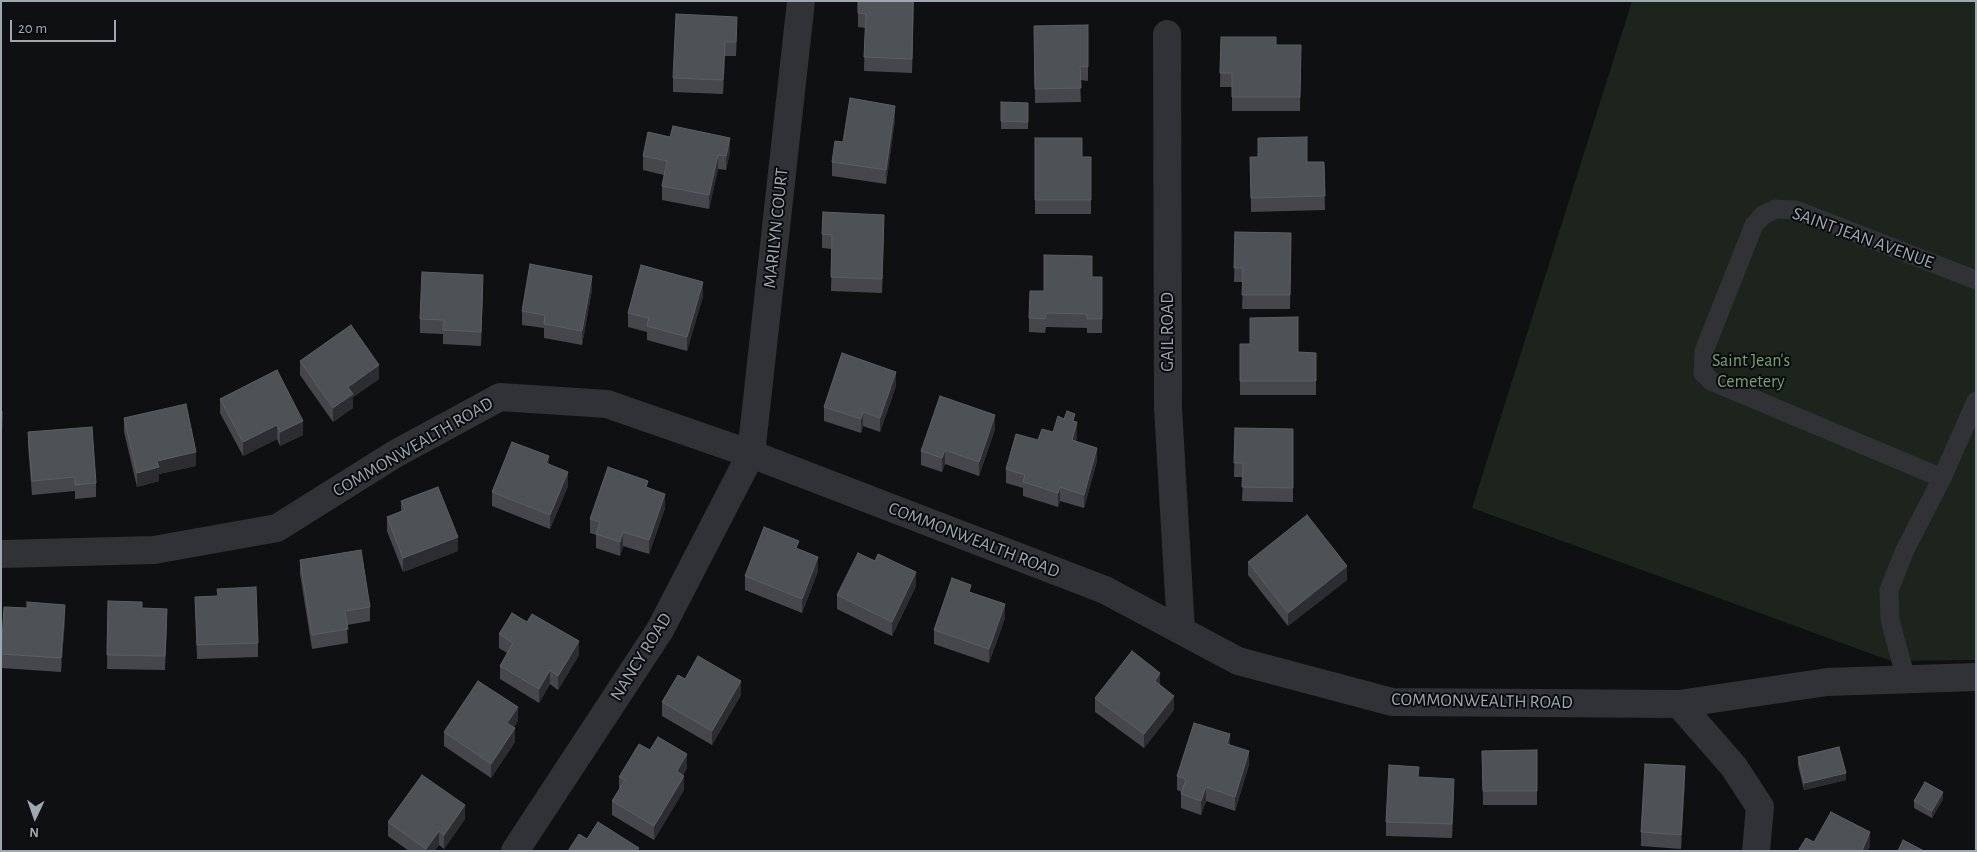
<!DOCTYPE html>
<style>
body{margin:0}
#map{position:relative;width:1977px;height:852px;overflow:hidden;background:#0f1011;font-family:"Alegreya Sans",sans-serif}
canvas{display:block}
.frame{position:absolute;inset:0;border:2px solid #9fa7b3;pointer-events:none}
.north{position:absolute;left:10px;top:792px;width:50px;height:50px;-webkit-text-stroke:4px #0a0b0c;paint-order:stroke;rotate:183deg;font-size:14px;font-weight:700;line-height:20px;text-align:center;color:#9fa7b3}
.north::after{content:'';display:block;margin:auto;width:18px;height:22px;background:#9fa7b3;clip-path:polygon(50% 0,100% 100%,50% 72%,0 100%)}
.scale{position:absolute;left:10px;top:20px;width:106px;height:22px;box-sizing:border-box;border:2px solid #9fa7b3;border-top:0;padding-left:6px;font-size:15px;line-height:18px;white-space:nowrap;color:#9fa7b3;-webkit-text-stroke:4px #0a0b0c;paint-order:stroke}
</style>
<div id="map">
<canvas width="1977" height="852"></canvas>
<div class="frame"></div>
<div class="north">N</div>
<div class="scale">20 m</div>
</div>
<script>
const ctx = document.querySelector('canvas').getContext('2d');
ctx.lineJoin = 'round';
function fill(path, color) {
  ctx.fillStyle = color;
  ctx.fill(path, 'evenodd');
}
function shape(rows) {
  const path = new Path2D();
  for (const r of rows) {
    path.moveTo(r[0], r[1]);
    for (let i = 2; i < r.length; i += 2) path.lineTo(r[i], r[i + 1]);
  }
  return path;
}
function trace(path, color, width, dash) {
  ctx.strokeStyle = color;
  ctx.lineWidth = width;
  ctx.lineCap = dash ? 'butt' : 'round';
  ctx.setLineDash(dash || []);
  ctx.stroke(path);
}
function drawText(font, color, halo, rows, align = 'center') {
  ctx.font = font + ' "Alegreya Sans",sans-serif';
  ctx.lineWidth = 4;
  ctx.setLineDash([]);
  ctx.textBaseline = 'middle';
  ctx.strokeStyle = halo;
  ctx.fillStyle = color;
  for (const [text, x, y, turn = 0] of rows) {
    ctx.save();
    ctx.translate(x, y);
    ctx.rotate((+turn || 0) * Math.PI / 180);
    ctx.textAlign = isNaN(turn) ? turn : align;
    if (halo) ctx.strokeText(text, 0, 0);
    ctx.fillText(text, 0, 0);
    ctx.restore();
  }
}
const green = shape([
 [1632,1,1976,1,1976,660,1891,661,1472,508]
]);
const service = shape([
 [1942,478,1711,381,1703,373,1704,351,1754,225,1763,215,1776,209,1796,210,1976,280],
 [1906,679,1890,620,1889,590,1904,552,1942,478,1976,401]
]);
const minor = shape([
 [1167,34,1168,408,1181,630],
 [1,554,154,550,277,528,395,454,500,397,607,404,751,454,1105,590,1238,661,1392,702,1679,704,1827,682,1976,677],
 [1679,704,1734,767,1760,807,1756,851],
 [515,851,660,630,751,454,801,1]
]);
const wall = shape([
 [858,1,914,1,912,73,864,71,865,28,858,27],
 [1088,25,1088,81,1080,80,1081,102,1035,103,1034,26],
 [737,31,736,56,725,56,723,94,673,92,673,78],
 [1221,37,1276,45,1301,45,1300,111,1232,111,1232,87,1220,87],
 [1001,102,1028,103,1028,129,1001,129],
 [895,120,886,184,832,176,832,162],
 [1035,138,1082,157,1091,157,1091,214,1035,214],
 [730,152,726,170,718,169,709,209,662,200,662,186,664,175,643,170,643,156],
 [1250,157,1307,162,1324,162,1325,210,1251,212],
 [884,229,882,293,831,291,832,249,822,248,822,234],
 [1235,232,1291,233,1290,309,1242,309,1243,282,1234,282],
 [1092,277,1102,277,1102,333,1087,333,1087,328,1046,327,1045,333,1029,332,1029,318,1044,291],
 [483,289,481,346,443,344,443,334,420,333,420,319],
 [592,290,582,345,544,338,544,328,522,325,522,311],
 [703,296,687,351,647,340,647,332,628,327,628,313],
 [1240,344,1250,344,1298,352,1316,353,1316,395,1240,395],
 [300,361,379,379,353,397,353,408,333,422,300,375],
 [896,386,880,432,863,426,861,433,824,421,824,407],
 [220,399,303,435,280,446,277,439,243,456,220,413],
 [124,418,196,466,159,474,159,481,137,487,124,432],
 [1075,421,1077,436,1076,441,1097,461,1084,508,1060,501,1058,507,1023,496,1023,488,1006,483,1006,469,1038,440],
 [1235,428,1293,429,1293,502,1242,501,1243,477,1234,477],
 [995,429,979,476,945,464,942,472,921,465,921,451],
 [28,432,96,483,96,497,75,499,75,491,32,495,28,446],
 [568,486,550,529,492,506,492,492],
 [648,488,665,508,649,554,623,546,620,556,596,548,596,535,590,533,590,519],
 [401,501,458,551,403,572,387,531,387,517,401,511],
 [799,549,818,571,802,613,745,590,745,576],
 [300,560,370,607,370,621,347,625,348,643,312,649,300,574],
 [1248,562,1347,580,1288,626,1248,575],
 [916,586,892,636,837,609,837,595],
 [971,592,1005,618,989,663,934,644,934,630],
 [195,597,258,643,258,657,197,659],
 [108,601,142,608,167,623,165,670,107,669],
 [65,619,61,672,1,668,1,652],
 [499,634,579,655,558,690,550,684,539,703,500,679,500,666,507,653,499,648],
 [685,679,741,695,712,745,662,716,662,702],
 [1095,698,1174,710,1144,748,1095,712],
 [518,721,514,727,515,742,491,778,444,746,444,732],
 [1230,745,1249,765,1235,811,1206,801,1201,815,1181,808,1181,794,1182,792,1177,790,1177,776],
 [650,750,687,768,683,775,684,790,654,840,612,815,612,801,619,790,619,777],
 [1537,750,1537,805,1483,805,1482,751],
 [1798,757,1846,780,1804,790,1798,765],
 [1419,777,1454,793,1452,838,1386,836,1386,822],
 [1685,780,1681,849,1641,846,1641,832],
 [1943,799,1932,818,1914,808,1914,801],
 [465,819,444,849,439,845,434,851,409,851,388,836,388,822]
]);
const shadedWall = shape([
 [737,17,737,31,736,56,736,42],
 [725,42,725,56,723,94,723,80],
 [895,106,895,120,886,184,886,170],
 [730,138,730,152,726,170,726,156],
 [718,155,718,169,709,209,709,195],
 [884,215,884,229,882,293,882,279],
 [483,275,483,289,481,346,481,332],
 [592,276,592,290,582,345,582,331],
 [703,282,703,296,687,351,687,337],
 [379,365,379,379,353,397,353,408,333,422,333,408,348,387],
 [896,372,896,386,880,432,880,418],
 [863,412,863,426,861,433,861,419],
 [995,415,995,429,979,476,979,462],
 [303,421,303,435,280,446,280,432],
 [1077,422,1077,436,1072,454,1072,440],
 [277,425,277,439,243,456,243,442],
 [1097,448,1097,461,1084,508,1084,495],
 [945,450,945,464,942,472,942,458],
 [196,452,196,466,159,474,159,481,137,487,137,473,157,461],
 [549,456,549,470,546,463],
 [568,472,568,486,550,529,550,515],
 [1060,487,1060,501,1058,507,1058,493],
 [665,494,665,508,649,554,649,540],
 [623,532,623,546,620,556,620,542],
 [458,537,458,551,403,572,403,558],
 [818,557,818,571,802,613,802,599],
 [1347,566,1347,580,1288,626,1288,613],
 [916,572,916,586,892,636,892,622],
 [1005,604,1005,618,989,663,989,649],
 [65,605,65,619,61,672,61,658],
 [579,641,579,655,558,690,558,676],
 [550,670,550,684,539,703,539,689],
 [1160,673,1160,687,1155,681],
 [741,681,741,695,712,745,712,731],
 [1174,696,1174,710,1144,748,1144,734],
 [518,707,518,721,507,736,507,723],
 [515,728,515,742,491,778,491,764],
 [1230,734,1230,748,1227,744],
 [1249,751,1249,765,1235,811,1235,797],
 [687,754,687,768,677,785,677,771],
 [1685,766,1685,780,1681,849,1681,835],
 [1846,773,1846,780,1804,790,1804,783],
 [684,776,684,790,654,840,654,826],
 [1454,779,1454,793,1452,838,1452,824],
 [1206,787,1206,801,1201,815,1201,801],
 [1943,792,1943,799,1932,818,1932,811],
 [465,805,465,819,444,849,444,835],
 [439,831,439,845,434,851,426,851,426,849],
 [1870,832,1870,846,1868,851,1862,851]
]);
const building = shape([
 [858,1,913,1,912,59,864,57,866,14,858,13,858,1],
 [676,14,737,17,736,42,725,42,723,80,673,78,676,14],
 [1088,25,1088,67,1080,66,1081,88,1035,89,1034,26,1088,25],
 [1221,37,1276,37,1276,45,1301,45,1300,97,1232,97,1232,73,1220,73,1221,37],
 [850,98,895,106,886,170,832,162,835,141,843,142,850,98],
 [1001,102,1028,103,1028,122,1001,121,1001,102],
 [673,126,730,138,726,156,718,155,709,195,662,186,667,161,643,156,648,132,670,137,673,126],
 [1307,137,1307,162,1324,162,1325,196,1251,198,1250,157,1258,157,1258,138,1307,137],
 [1035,138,1082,138,1082,157,1091,157,1091,200,1035,200,1035,138],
 [823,212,884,215,882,279,831,277,832,235,822,234,823,212],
 [1235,232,1291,233,1290,295,1242,295,1243,268,1234,268,1235,232],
 [1044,255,1092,256,1092,277,1102,277,1102,319,1087,319,1087,314,1046,313,1045,319,1029,318,1030,291,1044,291,1044,255],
 [530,264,592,276,582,331,544,324,545,315,522,311,530,264],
 [641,265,703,282,687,337,647,326,649,318,628,313,641,265],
 [422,272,483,275,481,332,443,330,444,320,420,319,422,272],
 [1298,317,1298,352,1316,353,1316,381,1240,381,1240,344,1250,344,1250,318,1298,317],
 [351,325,379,365,348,387,353,394,333,408,300,361,351,325],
 [842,353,896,372,880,418,863,412,861,419,824,407,842,353],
 [277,370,303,421,280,432,277,425,243,442,220,399,277,370],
 [940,396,995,415,979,462,945,450,942,458,921,451,940,396],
 [186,404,196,452,157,461,159,467,137,473,124,418,186,404],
 [1,411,2,411,1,458,1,411],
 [1067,411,1075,414,1073,421,1077,422,1072,440,1097,448,1084,495,1060,487,1058,493,1023,482,1025,475,1006,469,1016,434,1038,440,1042,429,1053,432,1058,416,1064,419,1067,411],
 [92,427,96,483,75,485,75,477,32,481,28,432,92,427],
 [1235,428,1293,429,1293,488,1242,487,1243,463,1234,463,1235,428],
 [512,442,549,456,546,463,568,472,550,515,492,492,512,442],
 [608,467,648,481,646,487,665,494,649,540,623,532,620,542,596,534,600,522,590,519,608,467],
 [438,487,458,537,403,558,387,517,405,510,401,501,438,487],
 [1307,515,1347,566,1288,613,1248,562,1307,515],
 [764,527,799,541,796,548,818,557,802,599,745,576,764,527],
 [361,550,370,607,345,611,348,629,312,635,300,560,361,550],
 [858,553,875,561,878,554,916,572,892,622,837,595,858,553],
 [952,578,971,585,969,592,1005,604,989,649,934,630,952,578],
 [256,587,258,643,197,645,195,597,218,596,217,589,256,587],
 [108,601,142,602,142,608,167,609,165,656,107,655,108,601],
 [27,602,65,605,61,658,1,654,4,607,27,608,27,602],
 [512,613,527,622,532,614,579,641,558,676,550,670,539,689,500,666,513,643,499,634,512,613],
 [1132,651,1160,673,1155,681,1174,696,1144,734,1095,698,1132,651],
 [698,656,741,681,712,731,662,702,678,675,685,679,698,656],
 [478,681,518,707,507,723,515,728,491,764,444,732,478,681],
 [1194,723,1230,734,1227,744,1249,751,1235,797,1206,787,1201,801,1181,794,1186,779,1177,776,1194,723],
 [658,737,687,754,677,771,684,776,654,826,612,801,625,780,619,777,639,744,650,750,658,737],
 [1839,747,1846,773,1804,783,1798,757,1839,747],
 [1537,750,1537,791,1483,791,1482,751,1537,750],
 [1645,764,1685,766,1681,835,1641,832,1645,764],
 [1389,765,1419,767,1418,777,1454,779,1452,824,1386,822,1389,765],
 [422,775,465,805,444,835,439,831,426,849,388,822,422,775],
 [1925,782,1943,792,1932,811,1914,801,1925,782],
 [1831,812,1870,832,1862,851,1798,851,1806,838,1814,842,1831,812],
 [598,822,639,848,637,851,568,851,579,834,587,839,598,822],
 [1903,840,1924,851,1898,851,1903,840]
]);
const streetNames = [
 ["MARILYN COURT",776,228,-84],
 ["SAINT JEAN AVENUE",1863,238,20],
 ["GAIL ROAD",1168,332,-90],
 ["COMMONWEALTH ROAD",413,447,-30],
 ["COMMONWEALTH ROAD",974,540,21],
 ["NANCY ROAD",641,657,-58],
 ["COMMONWEALTH ROAD",1482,701,1]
];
const parkNames = [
 ["Saint Jean's",1751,361],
 ["Cemetery",1751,382]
];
fill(green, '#1c241c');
trace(service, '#303236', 19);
trace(minor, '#303236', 28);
fill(wall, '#45474c');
fill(shadedWall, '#2b2d30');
fill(building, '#4e5257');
trace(building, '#5b5f65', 1);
drawText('18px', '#9fa7b3', '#0a0b0c', streetNames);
drawText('18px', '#77a075', '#0a0b0c', parkNames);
</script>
